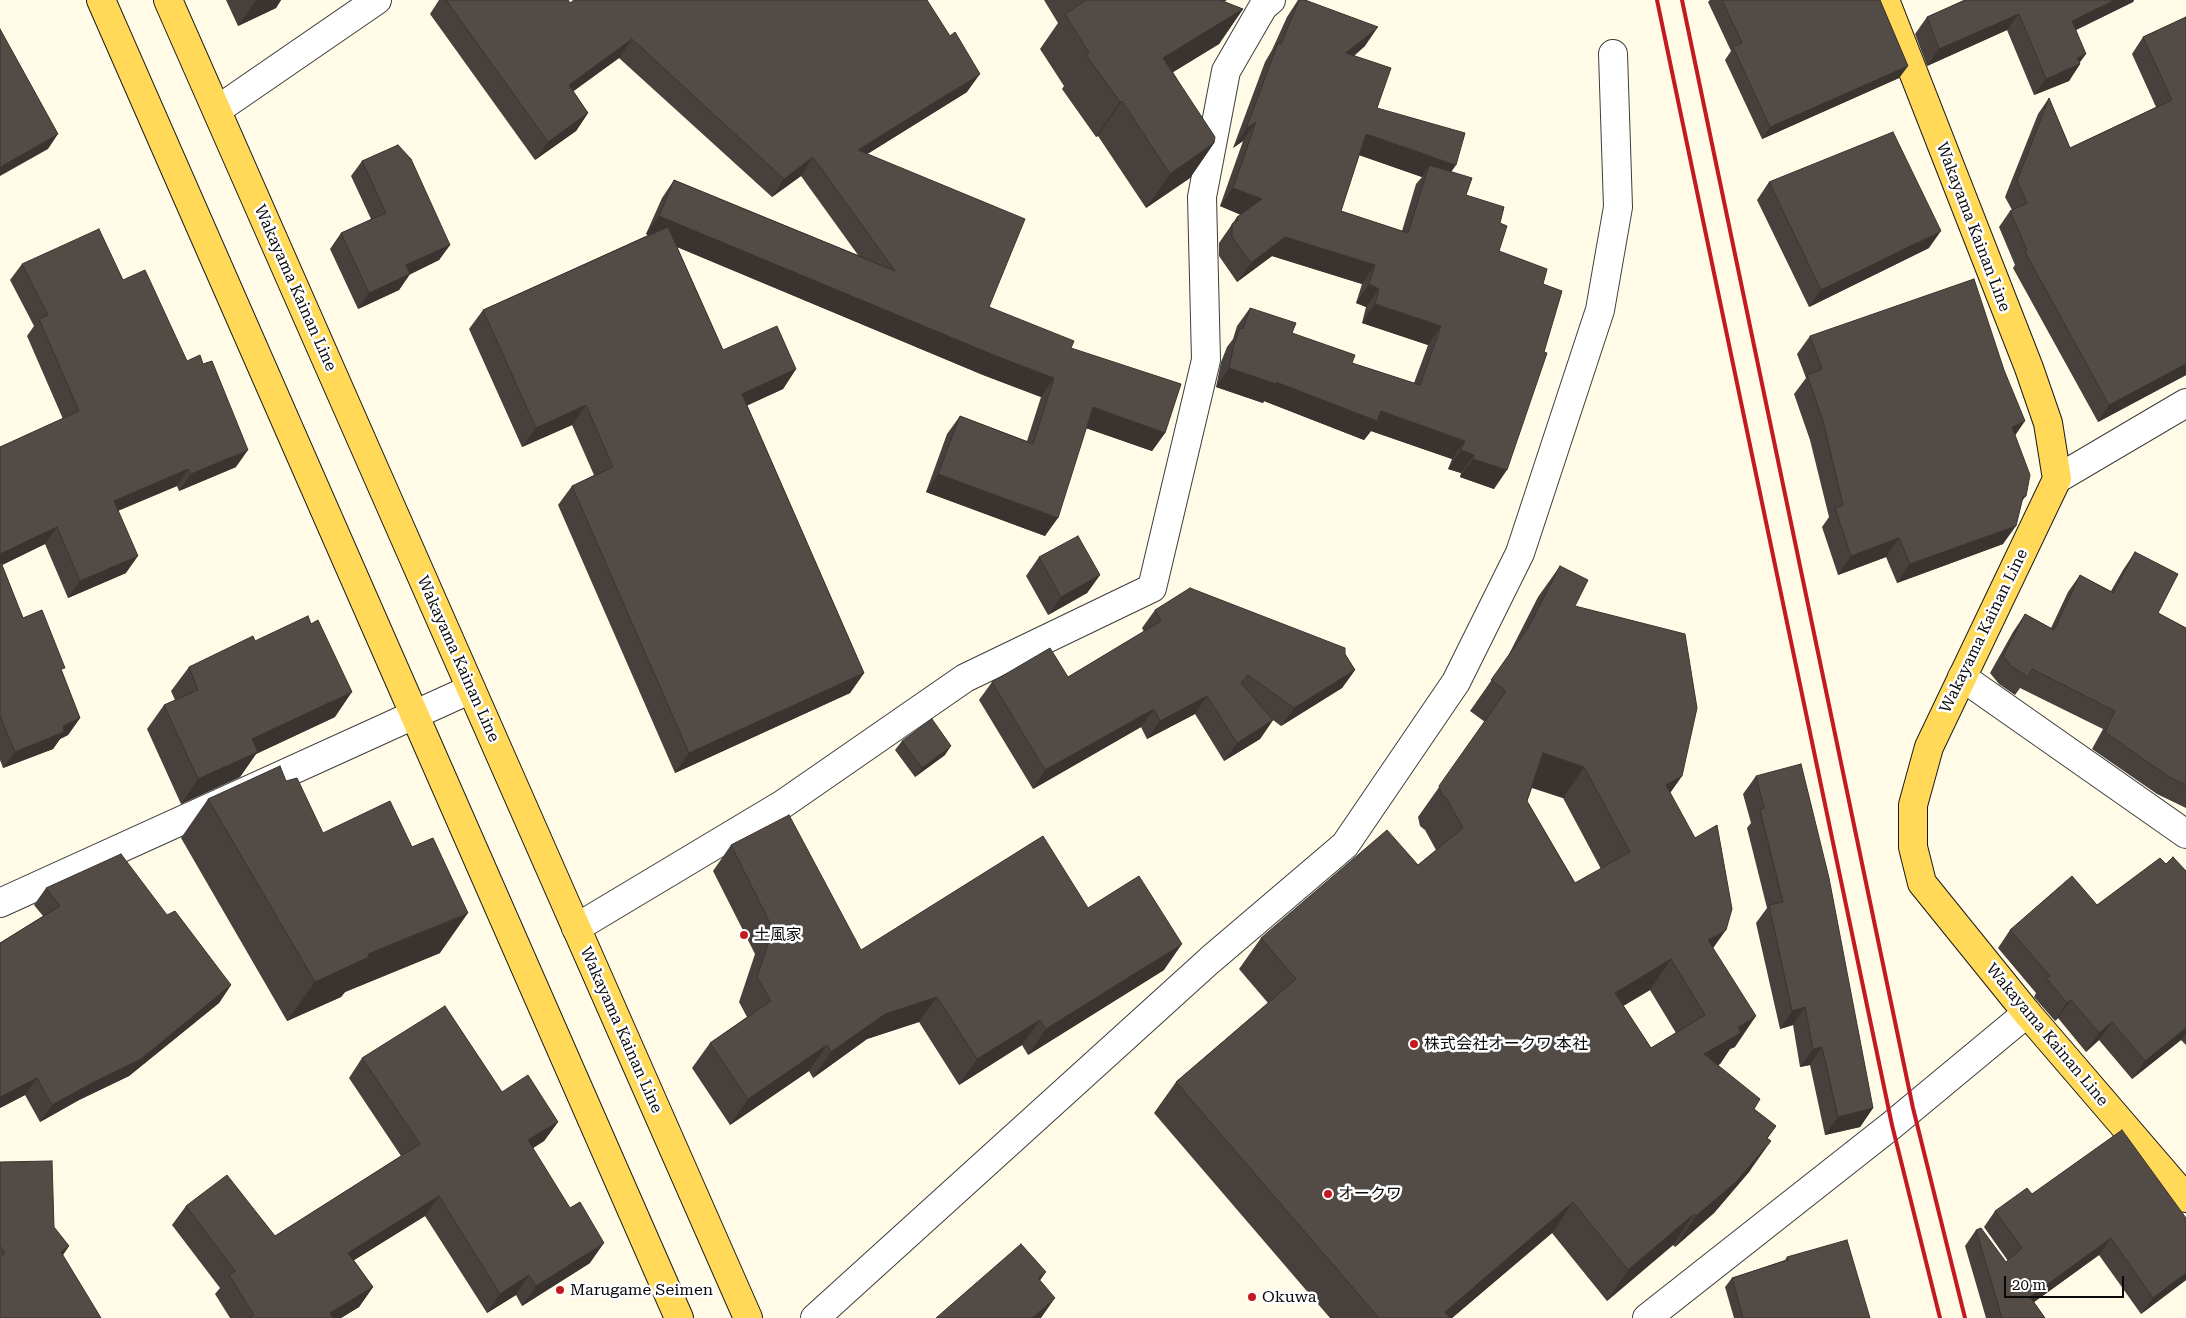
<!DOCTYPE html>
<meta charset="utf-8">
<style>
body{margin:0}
#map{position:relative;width:2186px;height:1318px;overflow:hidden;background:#fffbe7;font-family:"Roboto Serif",serif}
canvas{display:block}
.scale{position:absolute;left:2004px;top:1276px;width:120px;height:22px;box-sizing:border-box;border:2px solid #0a0a0a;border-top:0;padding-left:6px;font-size:15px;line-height:18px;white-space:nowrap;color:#0a0a0a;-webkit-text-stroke:4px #fff;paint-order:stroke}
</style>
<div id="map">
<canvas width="2186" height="1318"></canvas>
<div class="scale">20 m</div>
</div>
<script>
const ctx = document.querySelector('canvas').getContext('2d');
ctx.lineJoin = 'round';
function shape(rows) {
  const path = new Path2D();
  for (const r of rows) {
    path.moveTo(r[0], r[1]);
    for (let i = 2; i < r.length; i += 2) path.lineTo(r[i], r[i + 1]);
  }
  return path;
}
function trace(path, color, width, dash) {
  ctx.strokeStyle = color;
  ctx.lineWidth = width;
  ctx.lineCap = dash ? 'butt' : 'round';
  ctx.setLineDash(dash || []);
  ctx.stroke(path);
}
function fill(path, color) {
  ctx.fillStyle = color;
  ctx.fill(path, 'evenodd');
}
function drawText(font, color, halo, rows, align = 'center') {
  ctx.font = font + ' "Roboto Serif","Noto Sans JP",serif';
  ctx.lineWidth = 5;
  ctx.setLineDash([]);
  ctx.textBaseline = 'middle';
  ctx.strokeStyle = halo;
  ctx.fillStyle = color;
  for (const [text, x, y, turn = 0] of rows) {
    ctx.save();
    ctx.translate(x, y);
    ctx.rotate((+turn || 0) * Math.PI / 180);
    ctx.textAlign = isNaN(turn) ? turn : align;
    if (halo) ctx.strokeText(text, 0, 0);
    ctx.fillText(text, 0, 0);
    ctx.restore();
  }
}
const minor = shape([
 [217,110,377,0],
 [2057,479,2186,403],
 [1962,677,2186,834],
 [0,903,471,689],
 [576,928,783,804,965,678,1152,588,1206,360,1202,197,1226,71,1263,7,1271,0],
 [815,1318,1210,960,1345,845,1456,682,1520,553,1600,310,1618,207,1613,54],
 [1647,1318,1892,1125,2027,1013]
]);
const major = shape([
 [101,0,679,1318],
 [168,0,748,1318],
 [1885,0,2029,368,2048,423,2057,479,1929,747,1913,805,1913,847,1922,883,2027,1013,2186,1198]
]);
const rail = shape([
 [1657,0,1892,1125,1940,1318],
 [1682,0,1913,1108,1965,1318]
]);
const wall = shape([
 [226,0,281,0,276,8,238,26],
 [439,0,568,0,570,3,967,92,867,154,989,307,1071,348,1165,433,1152,451,1086,428,1045,536,926,492,947,434,960,416,1027,441,1041,397,983,375,677,247,723,350,796,369,783,389,747,405,864,673,850,693,675,773,558,505,572,486,594,475,572,425,522,447,469,329,483,310,648,235,646,234,662,198,674,180,858,255,801,176,772,197,619,58,573,91,588,113,576,131,535,160,430,14],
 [1044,0,1227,0,1224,2,1243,9,1219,44,1173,72,1214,143,1190,178,1146,208,1098,136,1096,137,1062,89,1064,86,1040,49,1058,23],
 [1298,0,1305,0,1365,46,1354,56,1377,108,1451,172,1466,195,1500,223,1499,251,1543,284,1494,489,1460,477,1461,473,1448,469,1452,459,1371,431,1364,440,1264,401,1263,403,1216,387,1221,362,1227,347,1233,339,1237,326,1250,308,1292,333,1352,363,1414,383,1428,345,1362,323,1366,307,1356,303,1362,284,1272,256,1237,282,1219,256,1219,243,1237,217,1241,215,1220,206,1243,141,1233,148,1265,62,1272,50,1287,17],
 [1359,155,1422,177,1416,184,1402,231,1341,211],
 [1710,0,1880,0,1908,66,1899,78,1762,139,1725,60,1731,51,1708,2],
 [1965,0,2134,0,2133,2,2075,30,2080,64,2069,81,2034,95,2007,30,1927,66,1915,34,1927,17],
 [2186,17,2186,375,2098,422,2013,268,2015,265,1999,227,2010,211,2012,210,2005,197,2038,114,2049,98,2070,148,2156,107,2132,54,2143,37],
 [362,161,450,245,439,260,410,274,399,290,358,309,330,249,341,233,371,219,351,176],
 [1769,182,1929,248,1809,307,1757,200],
 [22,264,123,280,187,361,236,467,179,491,177,486,118,511,126,573,68,598,45,544,2,565,23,618,62,672,80,718,68,735,60,739,53,749,3,768,0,760,0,447,63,419,27,336,34,326,10,280],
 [1810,336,2015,436,2026,496,2022,501,2003,544,1897,583,1886,557,1838,575,1822,527,1829,517,1810,440,1794,394,1806,378,1797,354],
 [2135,552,2158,613,2186,628,2186,808,2157,794,2092,749,2103,729,2020,688,2015,695,1999,684,1990,673,2013,632,2025,614,2051,628,2068,592,2080,575,2111,591,2123,570],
 [1039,557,1100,575,1087,593,1048,615,1026,576],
 [1560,566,1575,606,1682,776,1670,793,1713,948,1735,1047,1730,1049,1720,1064,1718,1065,1754,1109,1776,1126,1767,1139,1749,1172,1714,1213,1675,1247,1673,1245,1607,1301,1552,1233,1452,1318,1330,1318,1154,1113,1176,1082,1268,1003,1239,969,1261,938,1418,865,1436,850,1425,830,1420,826,1418,817,1485,722,1470,711,1507,658,1538,597],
 [1532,788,1563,798,1601,869,1575,883,1527,801],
 [1650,990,1676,1033,1651,1048,1623,1006],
 [1155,610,1345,654,1355,670,1342,688,1281,726,1273,720,1260,739,1224,761,1195,714,1147,739,1141,727,1033,789,979,700,992,682,1068,677,1144,632,1142,628],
 [311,624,335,717,256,754,240,777,181,804,147,729,164,705,175,700,171,691,189,667,255,641],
 [902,741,945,755,915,777,895,750],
 [1756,776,1873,1108,1860,1127,1825,1135,1810,1065,1800,1067,1793,1025,1780,1029,1756,923,1767,908,1747,828,1751,823,1743,794],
 [286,781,323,833,440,953,345,992,341,997,287,1021,181,838,208,799],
 [731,845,861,950,1088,908,1164,970,1028,1055,1022,1045,959,1085,919,1022,867,1039,813,1078,809,1071,730,1125,692,1068,710,1043,747,1017,739,1002,755,954,713,871],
 [2166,864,2186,871,2186,1045,2181,1040,2132,1079,2099,1040,2086,1052,2058,1018,2055,1021,2034,997,2036,993,1998,948,2010,930,2097,905],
 [46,888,167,915,231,985,219,1003,129,1076,79,1100,40,1122,25,1095,0,1108,0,943,43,916,34,905],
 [362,1058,502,1092,558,1122,544,1141,533,1148,590,1263,522,1306,516,1295,487,1313,425,1216,354,1260,373,1287,359,1307,341,1318,230,1318,215,1294,220,1288,172,1225,186,1206,275,1236,401,1156,349,1078],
 [0,1162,69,1246,63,1255,0,1318],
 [2032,1194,2186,1218,2186,1280,2141,1314,2099,1255,2034,1302,2045,1318,1986,1318,1965,1246,1976,1230,2006,1262,2008,1261,1984,1227,1995,1211],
 [1787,1257,1870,1318,1734,1318,1725,1287,1732,1278,1785,1260]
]);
const shadedWall = shape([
 [256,0,281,0,276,8,238,26],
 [2115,0,2134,0,2133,2,2060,38,2072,21],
 [1243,9,1219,44,1139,93,1163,58],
 [2019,14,2007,30,1927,66,1939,49],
 [1378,27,1365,46,1333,72,1346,53],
 [632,39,619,58,556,104,569,85],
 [2086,54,2078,65,2080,64,2069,81,2034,95,2046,79,2077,58],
 [1908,66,1899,78,1762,139,1770,127],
 [980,74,967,92,845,168,858,150],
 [1122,101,1098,136,1096,137,1120,102],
 [588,113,576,131,535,160,548,142],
 [1256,122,1243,141,1233,148,1246,129],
 [58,134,48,149,0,176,0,167],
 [1366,134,1456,165,1443,184,1429,165,1422,177,1353,153],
 [1214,143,1190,178,1146,208,1170,174],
 [813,157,801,176,772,197,784,179],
 [1233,188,1262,199,1249,218,1220,206],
 [659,216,1054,378,1041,397,983,375,646,234],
 [1941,231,1929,248,1809,307,1821,290],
 [1285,237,1375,265,1362,284,1272,256,1237,282,1251,263],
 [450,245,439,260,399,280,410,274,399,290,358,309,369,293,406,265],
 [1369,284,1379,289,1366,307,1356,303],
 [1375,304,1441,326,1428,345,1362,323],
 [2186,364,2186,375,2098,422,2109,405],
 [1229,368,1381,411,1465,441,1452,459,1371,431,1364,440,1264,401,1263,403,1216,387],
 [796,369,783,389,729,414,742,394],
 [586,405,572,425,522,447,536,428],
 [1093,407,1165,433,1152,451,1080,426],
 [2025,421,2012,440,2012,427],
 [248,450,236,467,179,491,191,474],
 [1461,450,1474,455,1461,473,1448,469],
 [1473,459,1507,470,1494,489,1460,477],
 [188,469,177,486,102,517,114,501],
 [938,474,1058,518,1045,536,926,492],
 [2016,526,2003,544,1897,583,1910,564],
 [57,527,45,544,0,566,0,554],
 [1899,538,1886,557,1838,575,1851,556],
 [138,556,126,573,68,598,80,581],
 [1100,575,1087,593,1048,615,1061,597],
 [1355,670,1342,688,1281,726,1294,708],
 [864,673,850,693,675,773,689,753],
 [352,692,335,717,256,754,240,777,181,804,198,779,252,739],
 [1207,696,1195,714,1147,739,1160,721],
 [1154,709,1141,727,1033,789,1045,770],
 [80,718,68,735,60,739,53,749,3,768,15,752,63,726],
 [1273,720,1260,739,1224,761,1237,743],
 [951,746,945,755,915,777,922,768],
 [1543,753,1584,767,1563,798,1521,784],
 [1682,776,1660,807,1666,785],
 [468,913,440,953,345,992,341,997,287,1021,315,982,368,954],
 [1726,930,1704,961,1708,940],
 [1182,944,1164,970,1028,1055,1046,1029],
 [1671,959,1650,990,1593,1024,1615,993],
 [231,985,219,1003,129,1076,79,1100,40,1122,52,1105],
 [937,997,919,1022,867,1039,813,1078,831,1052,885,1014],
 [2071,1000,2058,1018,2055,1021,2067,1003],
 [1805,1007,1793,1025,1780,1029,1792,1011],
 [1756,1016,1735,1047,1730,1049,1720,1064,1682,1085,1704,1054,1738,1027],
 [1040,1020,1022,1045,959,1085,977,1059],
 [2112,1022,2099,1040,2086,1052,2099,1033],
 [2186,1028,2186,1033,2181,1040,2132,1079,2145,1061],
 [827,1045,809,1071,730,1125,748,1099],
 [1822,1047,1810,1065,1800,1067,1813,1049],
 [37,1078,25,1095,0,1108,0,1097],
 [1873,1108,1860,1127,1825,1135,1838,1117],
 [558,1122,544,1141,514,1160,528,1140],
 [1771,1141,1749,1172,1714,1213,1675,1247,1696,1216],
 [439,1196,425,1216,335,1272,348,1253],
 [1573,1202,1552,1233,1452,1318,1441,1318,1445,1312],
 [1694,1214,1673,1245,1607,1301,1628,1270],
 [2111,1238,2099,1255,2019,1313,2030,1297],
 [604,1243,590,1263,522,1306,536,1286],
 [69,1246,55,1266,61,1252],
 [1046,1272,1027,1299,1038,1278],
 [2186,1273,2186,1280,2141,1314,2153,1298],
 [529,1275,516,1295,487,1313,500,1294],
 [373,1287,359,1307,341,1318,326,1318,330,1313],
 [1055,1298,1041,1318,1032,1318]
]);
const building = shape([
 [446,0,568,0,570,3,574,0,927,0,950,36,955,32,980,74,858,150,1025,219,989,307,1074,341,1071,348,1181,384,1165,433,1093,407,1058,518,938,474,960,416,1033,444,1054,378,996,356,659,216,674,180,895,271,813,157,784,179,632,39,569,85,588,113,548,142,446,0],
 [1086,0,1220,0,1243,9,1163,58,1215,137,1214,143,1170,174,1122,101,1120,102,1086,55,1089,53,1065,14,1086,0],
 [1299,0,1305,0,1378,27,1346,53,1391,68,1377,108,1465,133,1456,165,1366,134,1341,211,1408,233,1429,165,1472,178,1466,195,1504,207,1500,223,1507,226,1499,251,1547,269,1543,284,1562,291,1544,352,1547,353,1507,470,1473,459,1474,455,1461,450,1465,441,1381,411,1377,421,1276,382,1276,384,1229,368,1234,344,1240,328,1243,329,1250,308,1296,323,1292,333,1355,355,1352,363,1420,385,1441,326,1375,304,1379,289,1369,284,1375,265,1285,237,1251,263,1232,237,1232,224,1238,220,1237,217,1262,199,1233,188,1256,122,1246,129,1278,43,1281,44,1299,0],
 [1722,0,1880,0,1908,66,1770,127,1733,47,1742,43,1722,0],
 [1965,0,2115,0,2072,21,2086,54,2077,58,2080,64,2046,79,2019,14,1939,49,1927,17,1965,0],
 [2186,17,2186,364,2109,405,2025,252,2027,250,2010,211,2027,203,2017,181,2049,98,2070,148,2172,100,2143,37,2186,17],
 [0,29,58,134,0,167,0,29],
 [1893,132,1941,231,1821,290,1769,182,1893,132],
 [398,145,411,159,450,245,406,265,410,274,369,293,341,233,386,213,362,161,398,145],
 [668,227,723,350,777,326,796,369,742,394,864,673,689,753,572,486,613,467,586,405,536,428,483,310,668,227],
 [99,229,123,280,145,270,187,361,200,355,203,364,212,361,248,450,191,474,188,469,114,501,138,556,80,581,57,527,0,554,0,447,79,411,39,319,48,315,22,264,99,229],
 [1974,279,2004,370,2025,421,2012,427,2030,475,2026,496,2023,497,2016,526,1910,564,1899,538,1851,556,1835,508,1843,505,1823,421,1807,375,1822,369,1810,336,1974,279],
 [1078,536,1100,575,1061,597,1039,557,1078,536],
 [2135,552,2178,574,2158,613,2186,628,2186,785,2169,777,2105,732,2115,711,2032,669,2028,677,2011,666,2003,656,2025,614,2054,630,2080,575,2113,593,2135,552],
 [0,560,23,618,42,610,65,668,61,669,80,718,63,726,64,732,15,752,0,716,0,560],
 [1560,566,1588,580,1575,606,1685,634,1697,708,1682,776,1666,785,1695,838,1717,825,1732,909,1726,930,1708,940,1756,1016,1738,1027,1741,1033,1704,1054,1760,1099,1754,1109,1776,1126,1767,1138,1771,1141,1736,1182,1696,1216,1694,1214,1628,1270,1573,1202,1445,1312,1450,1318,1379,1318,1176,1082,1296,979,1261,938,1387,830,1418,865,1463,828,1447,799,1442,795,1439,786,1506,691,1491,680,1528,628,1560,566],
 [1543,753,1584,767,1630,852,1575,883,1527,801,1543,753],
 [1671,959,1705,1015,1651,1048,1615,993,1671,959],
 [1190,588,1345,648,1345,654,1355,670,1294,708,1248,675,1241,683,1273,720,1237,743,1207,696,1160,721,1154,709,1045,770,992,682,1050,648,1068,677,1161,621,1155,610,1190,588],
 [308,616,311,624,318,620,352,692,252,739,258,752,198,779,164,705,198,690,189,667,253,636,255,641,308,616],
 [932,719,951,746,922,768,902,741,932,719],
 [1801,764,1829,878,1873,1108,1838,1117,1822,1047,1813,1049,1805,1007,1792,1011,1769,905,1783,902,1760,810,1764,808,1756,776,1801,764],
 [280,766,286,781,297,778,323,833,390,801,412,847,433,838,468,913,368,954,369,957,315,982,208,799,280,766],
 [789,815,861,950,1043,836,1088,908,1139,876,1182,944,1046,1029,1040,1020,977,1059,937,997,885,1014,831,1052,827,1045,748,1099,710,1043,771,1001,757,977,773,929,731,845,789,815],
 [121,854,167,915,175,911,231,985,141,1059,92,1083,52,1105,37,1078,0,1097,0,943,60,906,46,888,121,854],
 [2173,857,2186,871,2186,1028,2145,1061,2112,1022,2099,1033,2071,1000,2067,1003,2046,978,2050,976,2010,930,2072,876,2097,905,2160,858,2166,864,2173,857],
 [445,1006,502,1092,528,1075,558,1122,528,1140,570,1208,580,1202,604,1243,536,1286,529,1275,500,1294,439,1196,348,1253,373,1287,330,1313,333,1318,249,1318,254,1315,229,1275,235,1271,186,1206,227,1175,275,1236,420,1144,362,1058,445,1006],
 [2122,1130,2186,1218,2186,1273,2153,1298,2111,1238,2030,1297,2045,1318,2002,1318,1976,1230,1981,1228,2006,1262,2022,1248,1995,1211,2027,1188,2032,1194,2122,1130],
 [52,1161,54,1227,69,1246,61,1252,101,1318,0,1318,0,1257,5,1253,0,1246,0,1162,52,1161],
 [1847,1240,1870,1318,1743,1318,1732,1278,1788,1260,1787,1257,1847,1240],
 [1021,1244,1046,1272,1038,1278,1055,1298,1032,1318,936,1318,1021,1244]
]);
const markers = [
 [744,935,5,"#c21a20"],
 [1414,1044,5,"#c21a20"],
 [1328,1194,5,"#c21a20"],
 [560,1290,5,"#c21a20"],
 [1252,1297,5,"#c21a20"]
];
const streetNames = [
 ["Wakayama Kainan Line",1973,227,69],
 ["Wakayama Kainan Line",295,288,66],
 ["Wakayama Kainan Line",1984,631,-64],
 ["Wakayama Kainan Line",458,659,66],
 ["Wakayama Kainan Line",621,1030,66],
 ["Wakayama Kainan Line",2047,1035,50]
];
const poiNames = [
 ["土風家",754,935],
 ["株式会社オークワ 本社",1424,1044],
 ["オークワ",1338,1194],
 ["Marugame Seimen",570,1290],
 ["Okuwa",1262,1297]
];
trace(minor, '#3d3d3d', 30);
trace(major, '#1b1b1b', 30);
trace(minor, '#fff', 28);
trace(major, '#ffd957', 28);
trace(rail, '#c21a20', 4);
fill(wall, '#47403c');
fill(shadedWall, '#3a3431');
fill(building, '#534b46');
trace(building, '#3a3431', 1);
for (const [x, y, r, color] of markers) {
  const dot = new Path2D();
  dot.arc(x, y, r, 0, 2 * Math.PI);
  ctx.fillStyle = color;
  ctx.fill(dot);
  trace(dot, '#fff', 2);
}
drawText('16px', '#0a0a0a', '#fff', streetNames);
drawText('16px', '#0a0a0a', '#fff', poiNames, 'left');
</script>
